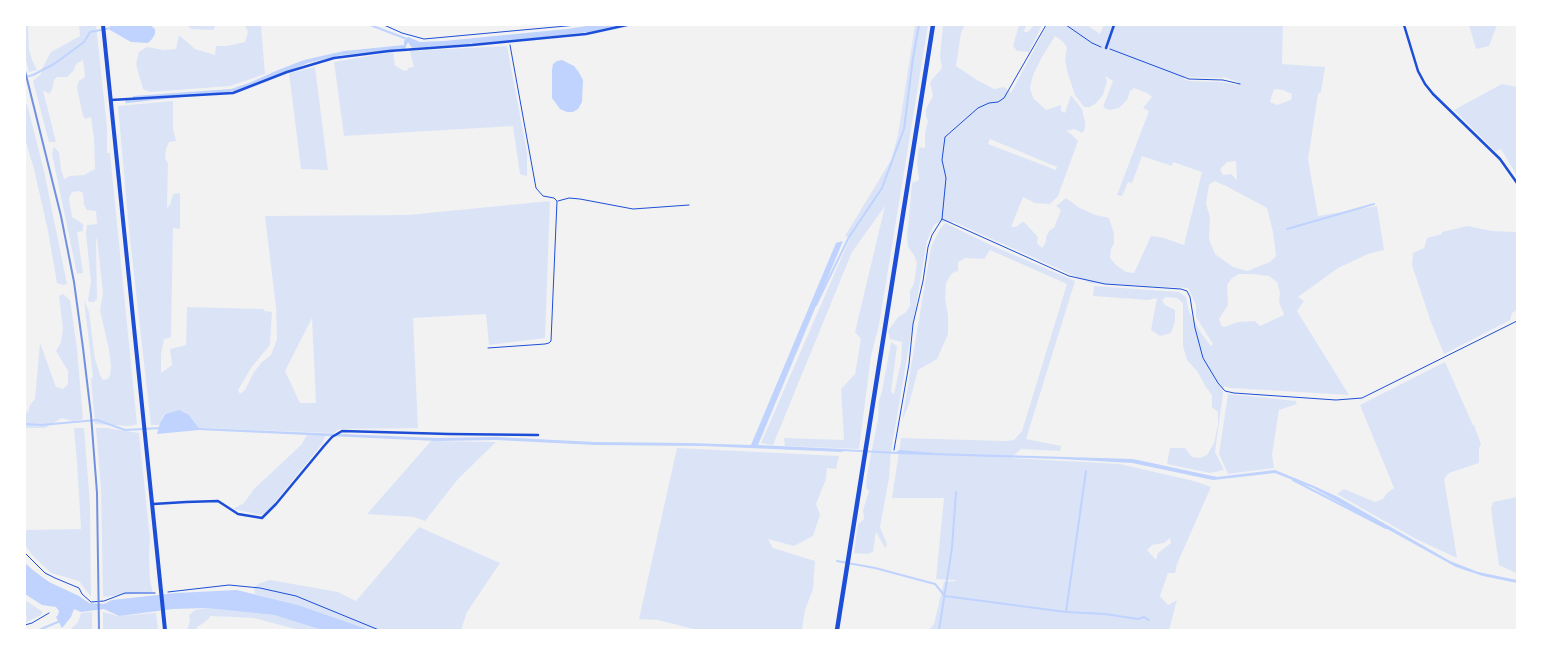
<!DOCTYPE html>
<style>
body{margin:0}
#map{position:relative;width:1542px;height:655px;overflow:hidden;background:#f2f2f2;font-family:Raleway,sans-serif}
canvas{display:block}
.frame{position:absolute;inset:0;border:26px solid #fff;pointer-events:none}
</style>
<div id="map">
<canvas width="1542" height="655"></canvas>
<div class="frame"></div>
</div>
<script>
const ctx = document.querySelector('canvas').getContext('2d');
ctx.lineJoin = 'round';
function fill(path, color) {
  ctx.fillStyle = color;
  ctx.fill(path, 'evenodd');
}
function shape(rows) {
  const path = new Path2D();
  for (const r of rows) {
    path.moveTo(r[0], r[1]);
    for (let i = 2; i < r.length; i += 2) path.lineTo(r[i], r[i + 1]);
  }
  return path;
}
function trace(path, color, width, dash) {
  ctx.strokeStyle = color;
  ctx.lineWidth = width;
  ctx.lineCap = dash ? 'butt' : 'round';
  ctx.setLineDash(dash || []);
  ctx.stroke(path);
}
const green = shape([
 [25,25,28,25,29,49,32,60,37,70,29,72,25,57],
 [79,25,96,25,107,127,107,153,110,153,137,424,130,426,95,424,91,379,93,377,84,300,89,312,95,359,100,375,103,380,108,379,110,375,111,366,109,350,100,310,103,293,97,239,96,239,97,299,94,302,89,302,88,300,91,282,86,234,87,225,97,224,96,211,87,210,84,205,83,193,79,191,72,192,69,198,72,217,83,224,83,231,77,232,83,273,77,274,52,154,54,147,59,152,61,169,64,179,70,176,84,175,95,169,94,138,91,117,85,119,83,116,77,88,79,81,85,77,83,60,76,64,74,70,67,77,57,77,54,80,52,90,49,94,43,90,56,142,49,142,33,81,41,74,43,67,51,52,80,36],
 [187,25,216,25,213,30,191,29],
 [245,25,261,25,265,74,230,86,150,92,143,89,136,64,139,52,147,47,164,50,176,49,179,35,195,49,215,55,216,46,227,46,245,42,248,32],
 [915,25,928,25,879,325,871,356,859,449,785,446,784,438,844,440,841,389,855,374,861,339,855,332,885,206,852,252,773,445,761,443,850,238,845,236,891,160,898,135],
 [943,25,965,25,961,33,956,66,977,80,994,89,1004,87,1011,93,1047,25,1087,25,1100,34,1104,25,1283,25,1282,64,1325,67,1321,92,1318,94,1308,159,1318,216,1377,206,1384,250,1368,254,1338,268,1298,297,1304,301,1297,311,1349,395,1231,388,1224,386,1215,452,1224,470,1210,473,1167,464,1170,448,1185,448,1192,457,1200,458,1207,455,1214,443,1218,425,1218,412,1212,407,1212,395,1206,387,1197,371,1187,360,1183,346,1183,303,1177,298,1166,297,1162,300,1165,305,1175,310,1175,321,1171,333,1160,336,1151,330,1157,298,1148,300,1093,296,1094,286,1179,292,1186,297,1189,312,1201,333,1211,346,1213,344,1196,317,1196,305,1188,288,1090,283,954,222,939,222,934,225,927,241,891,451,889,478,880,527,887,544,885,548,876,532,873,552,867,554,854,553,858,524,864,519,863,510,869,491,866,488,867,475,878,419,879,401,882,391,891,342,897,346,891,392,894,394,901,362,902,342,890,339,888,331,898,317,905,313,910,306,910,291,914,284,917,263,914,255,908,247,907,235,909,217,912,183,919,180,917,163,919,147,925,148,925,133,928,121,926,117,926,109,933,96,930,82,942,68,940,56],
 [1055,36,1062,41,1067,47,1065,59,1067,71,1075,95,1084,107,1090,107,1096,103,1103,95,1107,81,1105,76,1113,81,1103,107,1109,110,1119,108,1127,100,1130,91,1134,88,1147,93,1152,97,1143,108,1149,111,1117,195,1122,196,1128,182,1132,183,1142,156,1172,166,1173,162,1202,172,1184,245,1164,238,1151,236,1134,273,1126,272,1116,265,1110,258,1111,249,1114,243,1114,234,1109,218,1095,215,1078,207,1066,198,1056,206,1061,210,1054,228,1050,230,1046,237,1046,242,1042,248,1037,243,1038,237,1024,222,1022,222,1016,227,1011,227,1023,197,1035,203,1050,204,1058,196,1078,141,1071,134,1066,131,1074,129,1082,133,1085,129,1085,122,1082,109,1071,95,1065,113,1061,111,1061,105,1046,110,1033,98,1030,88,1033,75,1042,57],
 [1184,77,1221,78,1224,77,1238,82,1237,85,1222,82,1189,81,1184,79],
 [1274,89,1283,90,1292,94,1291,100,1277,105,1270,102],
 [990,139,1057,167,1056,170,988,144],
 [1236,161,1237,180,1231,174,1223,175,1220,169,1227,162],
 [1214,181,1226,186,1267,208,1273,232,1276,256,1270,262,1247,271,1233,267,1215,254,1209,239,1210,217,1206,204,1209,185],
 [1239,274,1252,274,1269,276,1277,282,1280,293,1279,302,1284,315,1260,326,1255,321,1238,322,1224,327,1221,325,1219,319,1228,305,1227,285,1232,278],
 [1019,25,1026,25,1024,32,1028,32,1034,25,1042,25,1029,52,1017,51,1013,46],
 [1469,25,1497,25,1489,46,1476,49],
 [507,46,527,153,527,176,520,174,513,126,344,136,334,62,393,52,395,66,396,66,404,71,408,70,408,68,414,67,410,51],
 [315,67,328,170,301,169,289,73],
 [1502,84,1517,87,1517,176,1501,149,1495,151,1454,110],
 [173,101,173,128,176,141,169,142,166,149,165,158,168,163,167,208,170,205,173,194,180,193,180,229,173,228,171,337,164,339,161,355,161,373,172,365,170,349,186,345,187,307,264,309,264,311,272,312,270,345,251,368,238,390,240,394,245,390,254,372,262,362,271,355,277,339,276,308,265,216,408,215,550,201,545,338,489,345,486,314,413,318,418,428,339,429,334,433,199,428,188,414,185,412,176,411,164,414,159,425,151,425,129,230,118,106],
 [312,318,316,403,300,403,285,371],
 [25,103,27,104,44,171,67,284,63,285,57,283,48,231,34,169,25,139],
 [945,223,993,246,1075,281,1026,439,1061,446,1060,451,1021,449,1011,458,1120,464,1194,481,1211,487,1177,564,1175,573,1168,573,1160,596,1168,605,1177,600,1169,630,929,630,934,624,944,582,956,581,955,580,936,579,944,498,892,498,901,438,1006,441,1014,440,1022,431,1067,284,990,250,984,259,966,258,958,262,958,271,952,273,946,283,945,299,948,315,948,334,937,359,918,370,909,404,902,421,931,247,940,229],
 [1170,538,1171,543,1158,553,1156,560,1147,550,1152,545,1164,543],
 [1467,226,1492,231,1517,232,1517,310,1512,313,1510,320,1444,354,1431,322,1412,265,1413,253,1424,248,1427,238,1442,234,1442,232],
 [63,294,70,300,77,349,83,418,81,420,72,421,62,418,45,428,25,428,25,413,28,412,30,405,35,399,40,343,56,387,63,389,68,384,68,371,56,351,61,342,63,329,59,296],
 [1445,362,1473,425,1462,429,1474,425,1481,444,1479,448,1479,463,1449,473,1444,479,1457,558,1416,539,1337,494,1344,489,1375,502,1383,499,1387,493,1394,488,1360,405],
 [1228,394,1296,401,1297,404,1279,410,1272,455,1274,468,1228,474,1219,454],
 [74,428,84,428,90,504,91,597,79,581,51,573,32,555,25,545,25,530,81,529,77,462],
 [96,428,106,428,139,433,150,539,149,555,150,581,153,592,103,597,101,489],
 [307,435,326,435,322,444,267,512,261,515,233,509,244,503,254,489,301,445],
 [431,441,496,442,458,479,425,521,414,517,367,514],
 [677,448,839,456,836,469,827,468,826,479,816,504,820,515,813,536,794,546,768,539,773,548,815,561,813,589,805,610,802,630,697,630,658,620,639,619],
 [1517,497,1517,573,1516,573,1499,565,1491,509,1493,502],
 [419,527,500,563,467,612,461,630,370,630,298,605,255,594,254,587,260,583,270,580,338,592,356,601],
 [25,600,43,612,41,615,25,623,27,617,25,613],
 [206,608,274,615,322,630,299,630,254,618,211,616,205,622,197,627,196,630,187,630,190,621,189,615,195,610],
 [92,612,92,630,70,630,78,622,81,613],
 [103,612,118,616,156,613,158,630,103,630]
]);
const water = shape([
 [110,25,150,25,155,29,155,34,152,39,148,43,131,42,110,30],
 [593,25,621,25,589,32,509,41,412,48,408,42,405,49,342,55,308,63,244,89,231,92,127,103,126,104,125,97,126,99,133,98,133,96,231,89,249,83,278,70,304,60,344,51,404,45,404,41,408,37,420,42,444,41,567,29],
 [562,60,574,66,578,71,583,80,582,102,578,109,573,112,567,112,560,109,552,98,552,70,553,64,557,61],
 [843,241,758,445,843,449,843,452,703,446,595,445,496,440,437,441,220,431,199,430,157,434,160,423,165,414,179,410,188,414,199,428,437,438,496,437,595,442,687,443,751,445,836,243],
 [900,450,936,453,1133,459,1217,477,1275,470,1314,486,1338,497,1450,561,1478,572,1517,580,1517,583,1483,576,1456,567,1313,488,1275,473,1213,480,1132,463,1061,459,896,454,897,451],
 [25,563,34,571,49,582,79,596,89,603,104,604,112,600,176,593,237,590,298,605,370,630,322,630,274,615,206,608,173,609,119,616,104,609,81,612,74,609,71,617,62,628,56,617,58,615,59,611,56,607,42,605,25,594]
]);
const stream = shape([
 [370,25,407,39],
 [25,77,33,75,54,64,84,42,90,32,111,28],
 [1287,229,1374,204],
 [816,305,849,237,882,188,904,129,913,58,919,25],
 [25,424,41,425,97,420,125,430,161,428],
 [842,450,898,453],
 [1293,480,1386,528],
 [837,561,875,568,935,584,945,596,1066,612,1105,614,1138,619,1144,617,1149,620],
 [1066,612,1086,471],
 [39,630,60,621],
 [939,630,952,548,956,492]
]);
const path = shape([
 [384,25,402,33,424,39,577,25],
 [1066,25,1092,43,1101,47],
 [1110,49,1189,79,1223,80,1240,84],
 [558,201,569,198,580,199,633,209,689,205],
 [942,219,1069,276,1105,284,1181,289,1187,291,1190,297,1195,328,1203,358,1218,383,1225,391,1234,393,1336,400,1362,398,1517,321],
 [488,348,545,344,549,343,551,341,557,201,554,198,543,196,536,188,510,45],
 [894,450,909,364,913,324,923,281,928,247,932,235,942,219,946,178,942,160,945,137,978,108,989,103,998,102,1004,98,1046,25],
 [25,553,45,573,55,578,79,588,82,594,91,602,104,601,125,593,155,593],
 [168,592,229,585,260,588,296,596,379,630],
 [25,625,32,623,49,613]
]);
const minor = shape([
 [1404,25,1418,71,1425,84,1433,94,1500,159,1517,183],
 [1106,48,1114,25],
 [111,100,233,93,287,72,334,58,389,51,472,45,586,34,627,25],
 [153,504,186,502,218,501,238,514,262,518,276,504,324,446,332,437,342,431,449,434,538,435]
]);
const secondary = shape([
 [103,25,165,630]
]);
const trunk = shape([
 [837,630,933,25]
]);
const rail = shape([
 [25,71,61,216,74,282,83,348,91,415,97,493,99,630]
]);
fill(green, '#dbe4f7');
fill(water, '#bfd3fe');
trace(stream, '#bfd3fe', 2);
trace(path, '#1d4ed8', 1);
trace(minor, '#1d4ed8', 2.5);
trace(secondary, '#1d4ed8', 4);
trace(trunk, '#1d4ed8', 4.5);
trace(rail, '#7290e2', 2);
</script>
